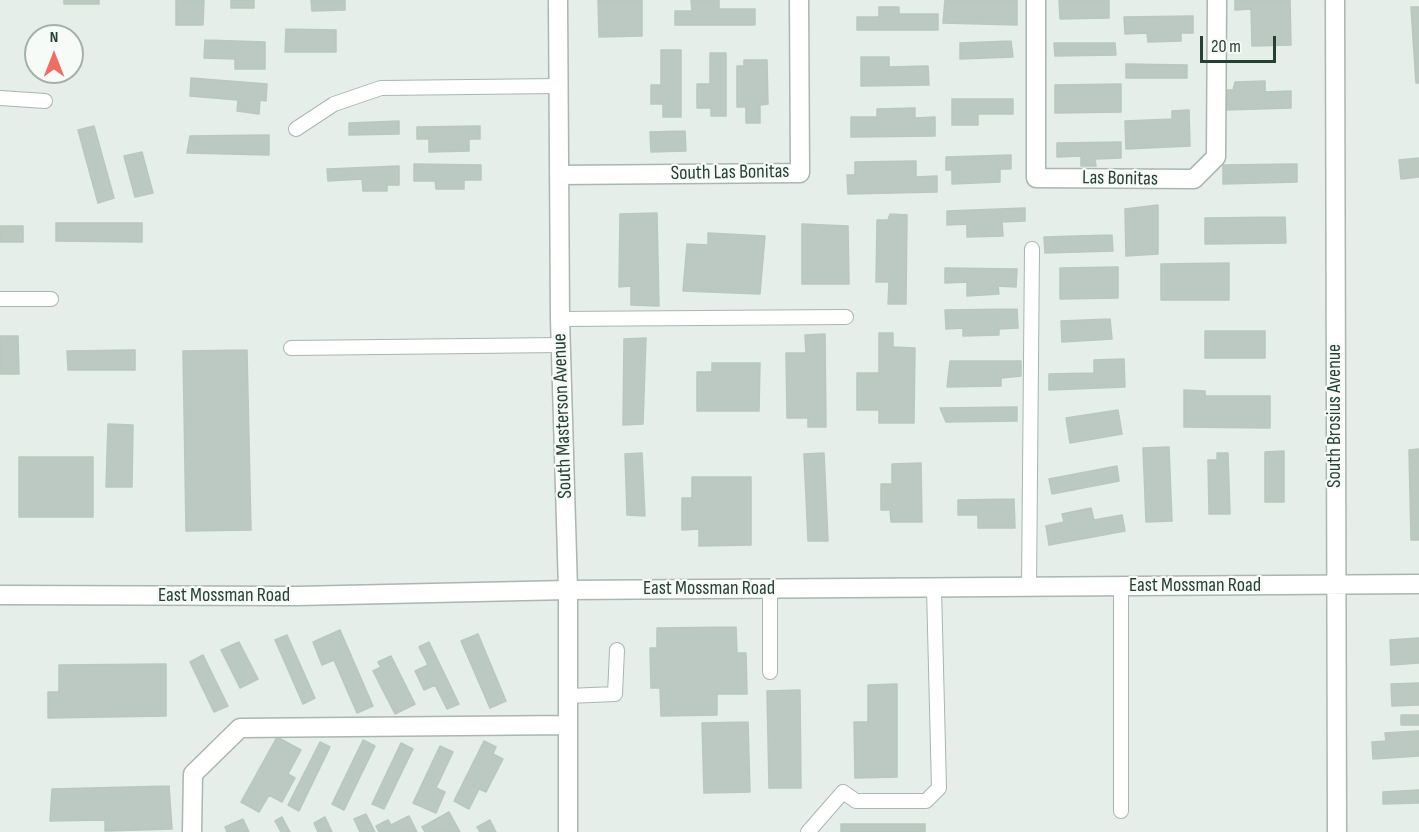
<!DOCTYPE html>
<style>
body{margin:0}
#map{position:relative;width:1419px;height:832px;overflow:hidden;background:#e6eee9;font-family:"Sofia Sans Condensed",sans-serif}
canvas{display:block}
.north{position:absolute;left:24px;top:24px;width:60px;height:60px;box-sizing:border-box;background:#f7fbf8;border:2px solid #a3b1aa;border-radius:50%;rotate:0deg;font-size:16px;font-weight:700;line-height:24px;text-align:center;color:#254134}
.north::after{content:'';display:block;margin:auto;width:21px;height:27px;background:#ee6e64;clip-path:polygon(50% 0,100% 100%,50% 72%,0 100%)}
.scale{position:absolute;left:1200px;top:36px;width:76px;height:27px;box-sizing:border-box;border:3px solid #254134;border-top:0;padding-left:8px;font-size:18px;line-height:21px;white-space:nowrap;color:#254134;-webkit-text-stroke:4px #f7fbf8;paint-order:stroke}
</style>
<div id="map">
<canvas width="1419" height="832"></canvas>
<div class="north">N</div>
<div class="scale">20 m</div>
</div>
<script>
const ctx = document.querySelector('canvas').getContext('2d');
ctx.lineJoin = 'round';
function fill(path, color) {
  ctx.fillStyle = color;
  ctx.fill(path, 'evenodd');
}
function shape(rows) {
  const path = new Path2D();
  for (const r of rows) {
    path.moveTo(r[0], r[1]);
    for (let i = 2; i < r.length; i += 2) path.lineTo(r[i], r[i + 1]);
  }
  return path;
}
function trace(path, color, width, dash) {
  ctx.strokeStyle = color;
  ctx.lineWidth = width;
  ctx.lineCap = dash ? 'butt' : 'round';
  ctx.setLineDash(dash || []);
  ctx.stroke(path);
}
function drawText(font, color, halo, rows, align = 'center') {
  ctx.font = font + ' "Sofia Sans Condensed",sans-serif';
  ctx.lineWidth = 4.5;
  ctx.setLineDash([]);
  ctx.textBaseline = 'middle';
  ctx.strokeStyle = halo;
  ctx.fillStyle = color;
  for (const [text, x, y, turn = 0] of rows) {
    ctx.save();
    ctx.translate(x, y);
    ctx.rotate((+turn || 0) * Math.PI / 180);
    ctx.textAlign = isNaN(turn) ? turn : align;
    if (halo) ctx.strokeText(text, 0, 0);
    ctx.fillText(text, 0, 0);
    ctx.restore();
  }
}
const building = shape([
 [64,0,99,0,99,4,64,4,64,0],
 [176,0,204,0,203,25,176,25,176,0],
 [231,0,254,0,254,8,231,8,231,0],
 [311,0,345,0,345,10,312,11,311,0],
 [598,0,642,0,642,36,599,37,598,0],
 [691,0,719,0,719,9,755,9,755,25,675,25,675,11,692,11,691,0],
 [945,0,1017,0,1017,25,943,23,945,0],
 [1059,0,1109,0,1109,18,1060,19,1059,0],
 [1235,0,1290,0,1291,45,1252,46,1251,9,1235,10,1235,0],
 [879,7,899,7,899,14,938,14,938,30,857,30,857,17,879,17,879,7],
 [1411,7,1419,7,1419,83,1416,83,1411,7],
 [1193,16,1193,33,1181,33,1181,41,1148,42,1147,33,1125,34,1124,17,1193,16],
 [286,29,336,30,336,52,285,52,286,29],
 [205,40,265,42,265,69,235,69,235,59,204,58,205,40],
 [1011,41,1013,57,960,59,960,43,1011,41],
 [1054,43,1115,43,1116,55,1055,56,1054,43],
 [661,50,681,50,681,117,663,117,663,104,651,104,651,85,661,85,661,50],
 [710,53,726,53,726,116,711,116,711,108,697,108,697,84,710,84,710,53],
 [861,57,889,57,889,67,928,66,929,85,861,86,861,57],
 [744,60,767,60,768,104,760,105,760,123,746,123,746,107,737,107,737,66,744,66,744,60],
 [1126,64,1187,65,1187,78,1126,78,1126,64],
 [191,78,267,84,266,101,260,100,259,114,237,111,238,100,190,96,191,78],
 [1265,81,1265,92,1291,91,1291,108,1225,110,1225,90,1233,90,1235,82,1265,81],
 [1121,84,1121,112,1055,113,1055,85,1121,84],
 [952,99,1013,99,1013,114,978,114,978,125,952,125,952,99],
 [915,108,915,118,935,117,935,136,851,137,851,117,877,117,877,109,915,108],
 [1189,110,1190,146,1126,149,1125,121,1172,119,1172,111,1189,110],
 [399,121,399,134,349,135,349,123,399,121],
 [94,126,114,198,98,203,78,130,94,126],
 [480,126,480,139,469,139,469,151,429,152,429,139,417,139,417,127,480,126],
 [685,131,686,151,651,152,650,132,685,131],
 [269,135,269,155,187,153,190,136,269,135],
 [1121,142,1121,158,1095,159,1096,166,1081,166,1081,156,1057,157,1057,143,1121,142],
 [142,152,153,193,135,197,124,156,142,152],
 [1011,155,1011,169,1000,169,1000,182,952,184,952,170,946,170,946,157,1011,155],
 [1419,158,1419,177,1401,179,1399,160,1419,158],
 [916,161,916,177,937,176,937,192,848,194,847,175,855,175,855,162,916,161],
 [414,164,481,165,481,180,464,180,464,189,436,189,435,181,414,181,414,164],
 [1297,164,1297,182,1223,184,1223,165,1297,164],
 [399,166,399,185,387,185,387,191,363,191,362,179,328,181,327,169,399,166],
 [1158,205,1158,254,1126,256,1125,209,1158,205],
 [1025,208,1025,221,1002,222,1003,236,967,237,967,224,947,225,947,211,1025,208],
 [657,213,659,306,631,305,631,286,619,287,620,214,657,213],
 [890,214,907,215,906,304,888,304,889,282,876,282,877,220,888,220,890,214],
 [1285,217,1286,243,1205,244,1205,218,1285,217],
 [56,223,142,223,142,242,56,241,56,223],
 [802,224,848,226,849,284,802,284,802,224],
 [0,226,23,226,23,242,0,242,0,226],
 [708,233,765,236,760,294,683,291,687,244,708,245,708,233],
 [1112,235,1113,251,1045,253,1044,237,1112,235],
 [1229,263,1229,300,1161,300,1161,264,1229,263],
 [1118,267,1118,298,1060,299,1060,268,1118,267],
 [945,268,1017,269,1016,287,998,286,999,294,967,296,967,282,945,283,945,268],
 [1017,309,1018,328,999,329,999,335,963,336,963,328,946,329,945,310,1017,309],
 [1110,319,1112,339,1062,342,1061,321,1110,319],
 [1205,331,1265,331,1265,358,1205,358,1205,331],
 [879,333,893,333,893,347,915,348,914,423,879,423,879,410,857,410,857,373,879,373,879,333],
 [825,334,826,427,808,427,808,418,787,418,786,353,806,353,805,335,825,334],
 [0,336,18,336,19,374,0,374,0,336],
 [646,338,643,424,623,425,624,339,646,338],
 [135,350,135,370,68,370,67,351,135,350],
 [247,350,251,530,186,531,183,351,247,350],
 [1124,359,1125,387,1049,390,1049,374,1094,373,1094,360,1124,359],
 [950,361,1021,361,1021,376,1001,378,1001,386,947,387,950,361],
 [712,363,760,363,759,411,697,411,697,372,712,372,712,363],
 [1184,390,1205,391,1205,396,1270,396,1270,428,1184,427,1184,390],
 [1017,407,1017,421,946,422,940,408,1017,407],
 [1118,410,1122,434,1070,443,1066,418,1118,410],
 [108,424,133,425,132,487,106,487,108,424],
 [1169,447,1172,521,1146,522,1143,448,1169,447],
 [1419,449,1419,540,1411,540,1409,450,1419,449],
 [1284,451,1284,502,1265,502,1265,452,1284,451],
 [642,453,645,516,627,515,625,454,642,453],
 [824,453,828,541,808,541,804,454,824,453],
 [1217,453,1228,453,1230,514,1209,514,1208,460,1217,460,1217,453],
 [19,457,93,457,93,517,19,517,19,457],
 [921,463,922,522,891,522,890,510,881,510,881,484,892,484,892,464,921,463],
 [1117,466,1119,481,1052,494,1049,479,1117,466],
 [692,477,751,477,751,545,699,546,699,529,682,530,682,498,692,498,692,477],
 [1014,499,1015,528,978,528,978,515,958,515,958,500,1014,499],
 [1091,508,1094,520,1122,515,1125,531,1049,545,1046,526,1064,522,1062,514,1091,508],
 [736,627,737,653,746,653,747,694,717,694,717,715,661,716,660,688,651,688,650,648,657,648,657,628,736,627],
 [340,630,373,706,357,713,334,660,322,665,313,642,340,630],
 [478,634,506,701,490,708,461,641,478,634],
 [287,635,315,698,303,704,275,640,287,635],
 [1419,638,1419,663,1391,665,1390,640,1419,638],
 [239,642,258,679,240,688,221,650,239,642],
 [429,642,459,704,447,709,435,685,424,690,415,671,428,665,419,647,429,642],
 [203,655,228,706,214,712,190,662,203,655],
 [391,656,415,704,395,714,373,671,381,667,378,662,391,656],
 [166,664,166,716,48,718,48,692,59,692,59,665,166,664],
 [1419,683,1419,705,1392,706,1391,684,1419,683],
 [897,684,897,777,855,778,854,722,868,722,868,685,897,684],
 [800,690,801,788,769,788,767,691,800,690],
 [1401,715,1419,715,1419,725,1401,725,1401,715],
 [748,722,750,792,704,793,702,723,748,722],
 [1419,731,1419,756,1373,759,1372,742,1386,741,1385,733,1419,731],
 [277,737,301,750,288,774,295,778,282,802,269,795,259,812,241,802,277,737],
 [363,740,375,746,344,810,332,804,363,740],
 [484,741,496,747,493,754,503,759,486,792,479,789,469,809,454,801,484,741],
 [320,742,330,747,299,811,288,805,320,742],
 [401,743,413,749,384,809,372,804,401,743],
 [440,746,453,752,436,788,445,792,436,813,413,803,440,746],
 [169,786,172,829,105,831,105,820,50,821,52,789,169,786],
 [1419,790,1419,803,1383,804,1383,792,1419,790],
 [449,812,460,832,425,832,422,827,449,812],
 [366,814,375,832,360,832,354,819,366,814],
 [409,816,417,832,379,832,376,826,388,820,391,825,409,816],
 [282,817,290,832,281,832,275,821,282,817],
 [325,817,332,832,318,832,314,823,325,817],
 [243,819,249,832,227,832,225,827,243,819],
 [490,820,496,832,480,832,477,827,490,820],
 [841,824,925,824,925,832,841,832,841,824]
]);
const lane = shape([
 [0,98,45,101],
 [296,129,334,104,381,88,558,86],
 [0,299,51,299],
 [560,319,846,317],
 [291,348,561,345],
 [1121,586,1121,811],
 [1029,587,1032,249],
 [770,589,770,672],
 [568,696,615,694,617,650],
 [808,832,843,792,856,801,926,801,939,788,934,588]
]);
const street = shape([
 [558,0,560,319,568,590,568,832],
 [1036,0,1036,178,1194,179,1216,157,1217,0],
 [1335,0,1337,832],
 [559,175,800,173,799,0],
 [0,595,297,596,568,590,1419,584],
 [192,832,193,774,240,728,568,725]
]);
const streetNames = [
 ["South Las Bonitas",730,173,-1],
 ["Las Bonitas",1120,179,1],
 ["South Masterson Avenue",563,416,-92],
 ["South Brosius Avenue",1335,416,-90],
 ["East Mossman Road",1195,586],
 ["East Mossman Road",709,589],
 ["East Mossman Road",224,596]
];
fill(building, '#bbc9c2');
trace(building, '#b8c8bf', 1.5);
trace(lane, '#a8b7af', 16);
trace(street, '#a8b7af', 21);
trace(lane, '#fff', 14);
trace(street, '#fff', 18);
drawText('20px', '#254134', '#f7fbf8', streetNames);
</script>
